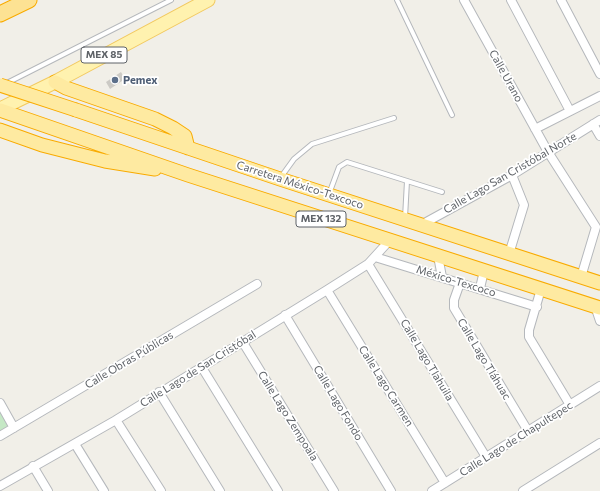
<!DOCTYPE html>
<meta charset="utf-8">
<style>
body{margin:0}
canvas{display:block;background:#f1efe8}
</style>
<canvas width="600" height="491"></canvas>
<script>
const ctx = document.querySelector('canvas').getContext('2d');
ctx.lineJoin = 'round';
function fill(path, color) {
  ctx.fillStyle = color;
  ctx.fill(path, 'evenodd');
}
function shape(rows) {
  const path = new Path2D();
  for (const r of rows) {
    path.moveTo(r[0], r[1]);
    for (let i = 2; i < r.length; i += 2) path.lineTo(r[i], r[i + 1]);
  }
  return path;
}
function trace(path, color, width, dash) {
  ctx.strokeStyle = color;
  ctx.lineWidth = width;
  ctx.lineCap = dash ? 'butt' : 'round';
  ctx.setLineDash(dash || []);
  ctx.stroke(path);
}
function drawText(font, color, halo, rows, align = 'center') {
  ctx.font = font + ' Commissioner,sans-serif';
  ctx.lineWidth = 3.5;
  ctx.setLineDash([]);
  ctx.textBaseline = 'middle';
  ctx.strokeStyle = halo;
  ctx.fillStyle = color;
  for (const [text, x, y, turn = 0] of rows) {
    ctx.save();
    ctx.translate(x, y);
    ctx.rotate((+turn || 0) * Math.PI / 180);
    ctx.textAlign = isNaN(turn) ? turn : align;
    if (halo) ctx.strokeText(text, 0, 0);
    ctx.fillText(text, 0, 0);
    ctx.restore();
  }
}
const green = shape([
 [0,412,9,427,0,432]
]);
const building = shape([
 [121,72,125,79,110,89,106,82]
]);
const service = shape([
 [397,0,452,115],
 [5,84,171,0],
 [281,177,294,159,312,144,394,118],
 [329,194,339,167,347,162,442,192],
 [405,218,407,181]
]);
const minor = shape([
 [464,0,548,152,596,227,581,277],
 [511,0,570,111],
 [561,0,600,74],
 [593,124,600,136],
 [535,129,600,96],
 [421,225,512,175,600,120],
 [509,254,524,205,512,175],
 [438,256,442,277],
 [375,257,537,307],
 [368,264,486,457],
 [460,283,454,300,454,308,528,431],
 [480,288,484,271],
 [541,289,529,330,529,337,570,405],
 [327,290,445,483],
 [595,306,600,321],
 [285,315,391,491],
 [242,341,334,491],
 [201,366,278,491],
 [159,392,220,491],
 [0,403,14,428],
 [116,420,161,491],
 [0,436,257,284],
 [75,444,104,491],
 [33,466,48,491],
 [0,486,116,420,327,290,368,264,389,241],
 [432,491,600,386],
 [523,491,600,443]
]);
const primary = shape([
 [0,109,55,82,208,0]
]);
const trunk = shape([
 [55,82,66,88,155,119,173,128,185,136,188,148],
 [0,110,188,175,600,308],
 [76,110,280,179,600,283],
 [0,130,42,145,105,161,155,169]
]);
const motorway = shape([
 [0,14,29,0]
]);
const trunkBridge = shape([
 [0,85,76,110]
]);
const markers = [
 [115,80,4,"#5c6f8a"]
];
const shields = [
 [104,55,46],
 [321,219,50]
];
const shieldNames = [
 ["MEX 85",104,55],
 ["MEX 132",321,219]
];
const streetNames = [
 ["Calle Urano",506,76,61],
 ["Calle Lago San Cristóbal Norte",510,173,-30],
 ["Carretera México-Texcoco",300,185,18],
 ["México-Texcoco",456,281,17],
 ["Calle Lago Tláhuac",484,359,59],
 ["Calle Obras Públicas",129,360,-31],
 ["Calle Lago Tlahuila",427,360,59],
 ["Calle Lago de San Cristóbal",198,369,-32],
 ["Calle Lago Carmen",386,386,58],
 ["Calle Lago Fondo",338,403,59],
 ["Calle Lago Zempoala",288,416,58],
 ["Calle Lago de Chapultepec",516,439,-32]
];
const serviceNames = [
 ["Pemex",123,80]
];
fill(green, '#c5e8c5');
fill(building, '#cccac5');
trace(service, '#b5b8bc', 6);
trace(minor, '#b5b8bc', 10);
trace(primary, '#f2c960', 15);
trace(trunk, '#f9ab00', 15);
trace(motorway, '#f9ab00', 17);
trace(service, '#fff', 4);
trace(minor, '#fff', 8);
trace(primary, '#fff2af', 13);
trace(trunk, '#feeaa1', 13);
trace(motorway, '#fde293', 15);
trace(trunkBridge, '#f9ab00', 15, []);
trace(trunkBridge, '#feeaa1', 13);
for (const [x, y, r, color] of markers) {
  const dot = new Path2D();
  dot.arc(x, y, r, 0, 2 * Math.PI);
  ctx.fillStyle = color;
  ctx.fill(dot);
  trace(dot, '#fff', 1.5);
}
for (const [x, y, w] of shields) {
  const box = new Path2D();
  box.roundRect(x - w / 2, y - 8, w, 16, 3);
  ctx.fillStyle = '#fff';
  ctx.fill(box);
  trace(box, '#5f6368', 1);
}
drawText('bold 10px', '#5f6368', null, shieldNames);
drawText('11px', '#5f6368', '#fff', streetNames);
drawText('bold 11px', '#4e5e75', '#fff', serviceNames, 'left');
</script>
